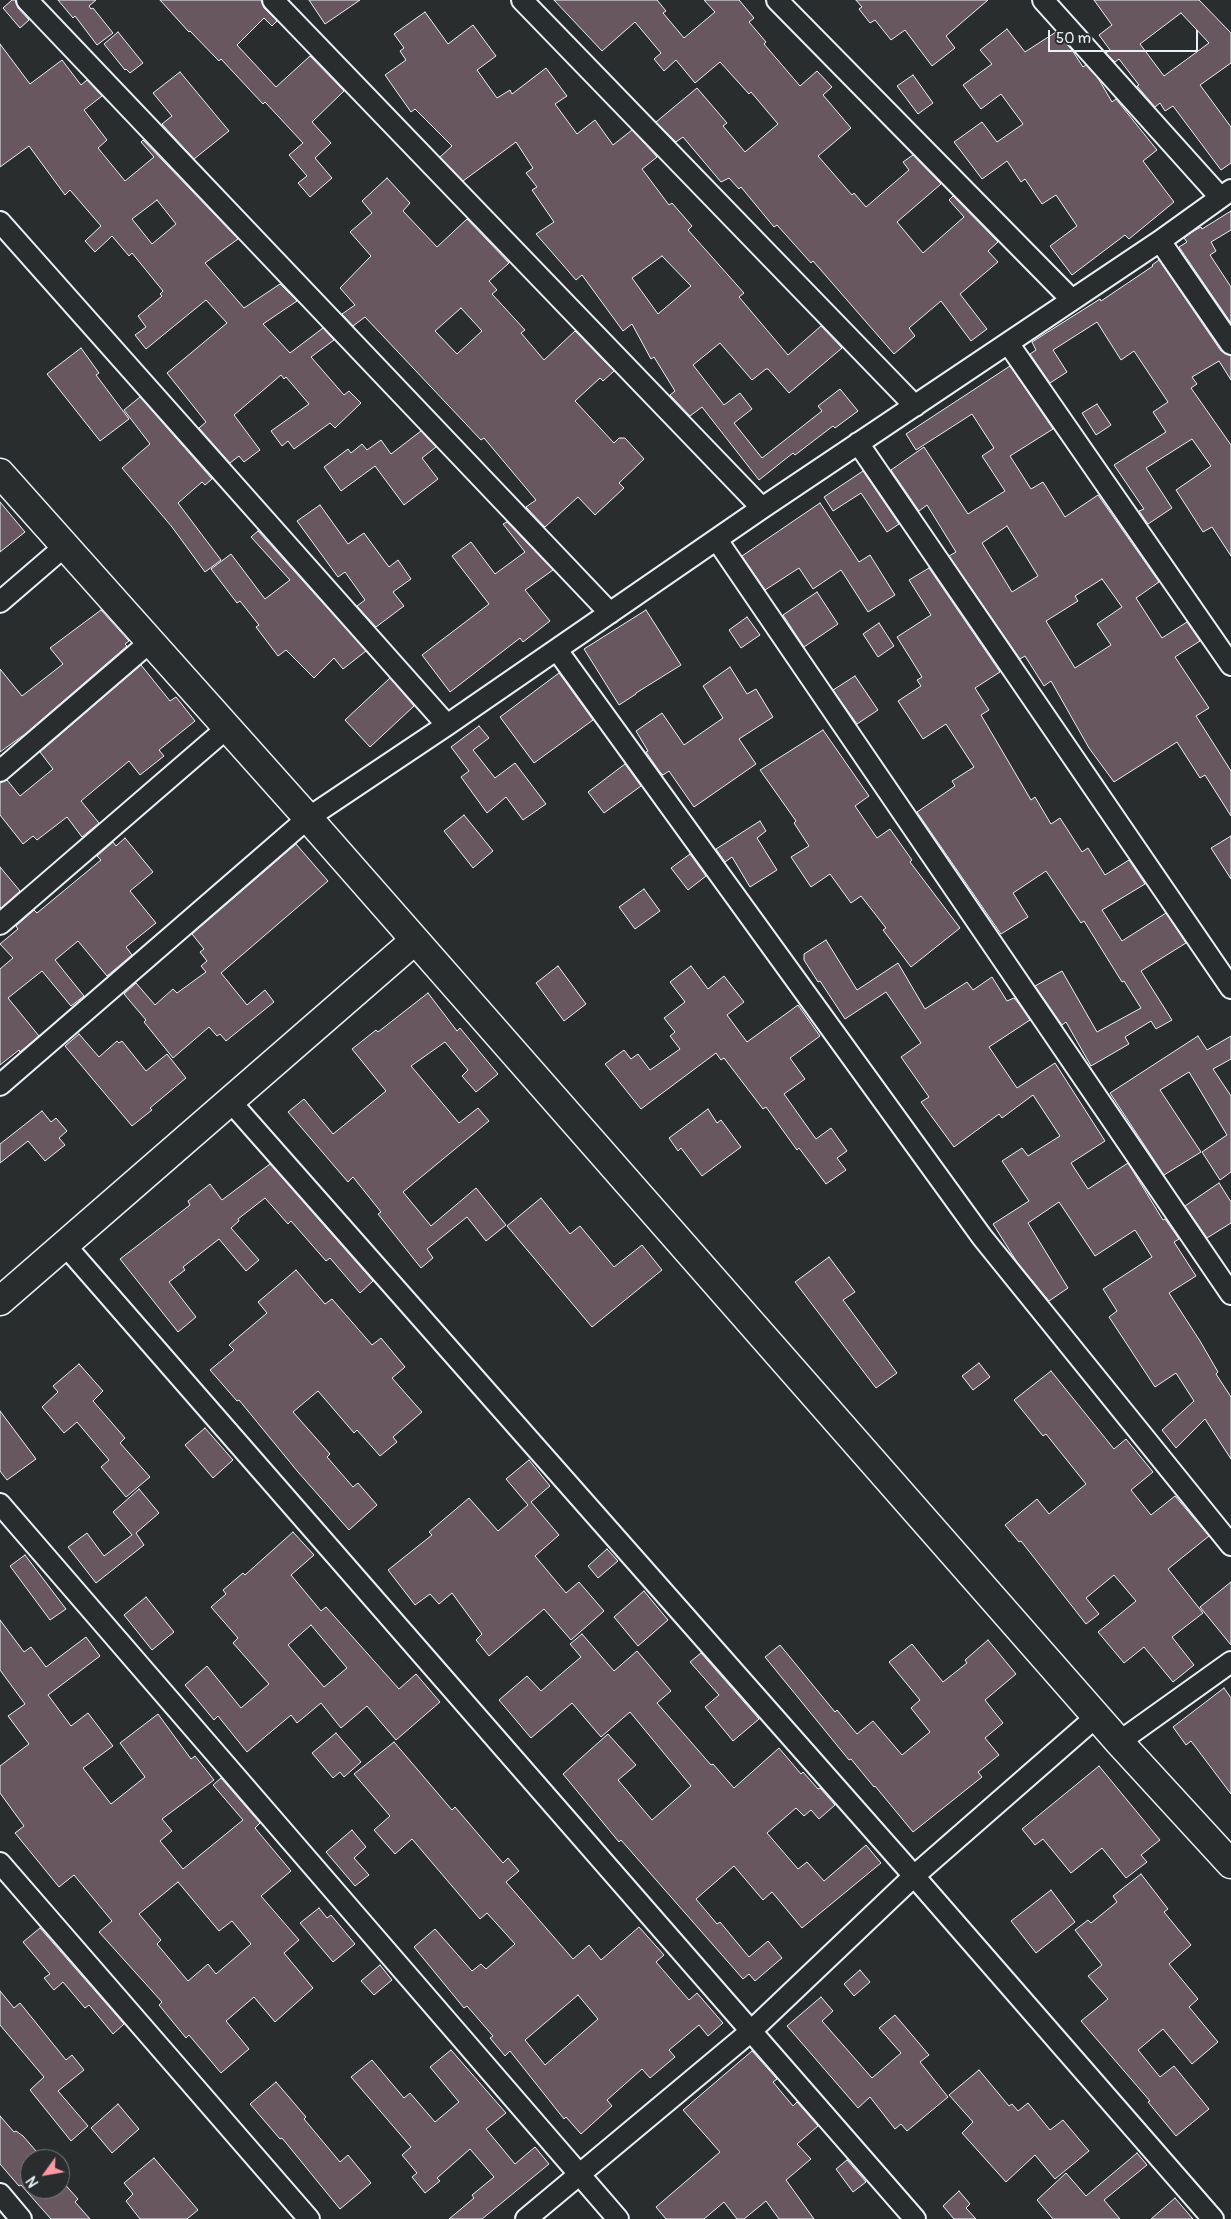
<!DOCTYPE html>
<style>
body{margin:0}
#map{position:relative;width:1231px;height:2219px;overflow:hidden;background:#2a2d2e;font-family:Pangolin,sans-serif}
canvas{display:block}
.north{position:absolute;left:20px;top:2149px;width:50px;height:50px;box-sizing:border-box;background:#2a2d2e;border:1px solid #767b7f;border-radius:50%;rotate:238deg;font-size:14px;font-weight:700;line-height:20px;text-align:center;color:#e8f1f8}
.north::after{content:'';display:block;margin:auto;width:18px;height:22px;background:#ff9aa2;clip-path:polygon(50% 0,100% 100%,50% 72%,0 100%)}
.scale{position:absolute;left:1048px;top:30px;width:150px;height:22px;box-sizing:border-box;border:2px solid #e8f1f8;border-top:0;padding-left:6px;font-size:15px;line-height:18px;white-space:nowrap;color:#e8f1f8;-webkit-text-stroke:4px #2a2d2e;paint-order:stroke}
</style>
<div id="map">
<canvas width="1231" height="2219"></canvas>
<div class="north">N</div>
<div class="scale">50 m</div>
</div>
<script>
const ctx = document.querySelector('canvas').getContext('2d');
ctx.lineJoin = 'round';
function fill(path, color) {
  ctx.fillStyle = color;
  ctx.fill(path, 'evenodd');
}
function shape(rows) {
  const path = new Path2D();
  for (const r of rows) {
    path.moveTo(r[0], r[1]);
    for (let i = 2; i < r.length; i += 2) path.lineTo(r[i], r[i + 1]);
  }
  return path;
}
function trace(path, color, width, dash) {
  ctx.strokeStyle = color;
  ctx.lineWidth = width;
  ctx.lineCap = dash ? 'butt' : 'round';
  ctx.setLineDash(dash || []);
  ctx.stroke(path);
}
const building = shape([
 [12,0,15,0,18,8,29,20,20,28,3,8,12,0],
 [58,0,96,0,89,6,91,9,93,8,113,33,97,45,75,16,73,18,58,0],
 [160,0,261,0,264,8,277,21,272,26,264,18,237,45,276,87,310,56,344,91,312,122,331,143,315,158,332,178,310,197,298,183,307,176,289,155,303,143,265,102,263,104,221,59,219,61,190,31,189,32,160,0],
 [309,0,360,0,325,24,309,0],
 [554,0,657,0,666,11,663,13,684,38,715,12,704,0,739,0,754,18,749,22,766,42,764,44,800,86,817,71,832,87,823,95,851,128,818,156,852,195,854,193,866,207,909,170,903,162,913,155,941,184,897,222,923,253,964,217,949,200,953,196,998,242,988,251,998,262,960,294,987,329,971,341,941,301,909,328,915,336,894,354,813,261,811,263,777,225,774,227,741,187,739,189,729,178,721,182,683,137,676,142,656,122,697,88,727,123,723,126,745,152,778,124,751,92,749,94,720,62,695,83,676,60,664,71,654,59,661,53,635,22,602,51,554,0],
 [856,0,988,0,946,36,955,48,932,66,905,30,891,40,875,20,870,23,859,9,862,7,856,0],
 [1094,0,1199,0,1231,33,1231,63,1200,85,1231,127,1231,163,1221,170,1173,106,1165,111,1160,103,1155,107,1137,86,1139,85,1119,59,1115,62,1106,53,1110,50,1099,35,1112,25,1094,0],
 [1181,13,1209,43,1164,76,1140,44,1181,13],
 [425,12,448,44,473,25,496,56,477,70,497,98,510,90,512,94,546,68,567,96,555,104,577,134,595,120,613,145,632,130,657,157,642,169,669,205,672,203,692,226,688,230,744,293,739,297,788,355,821,326,842,348,789,393,768,369,766,369,752,380,720,343,693,365,724,405,740,393,752,409,734,423,762,458,822,411,818,406,840,389,858,411,835,428,833,426,795,455,793,453,759,480,702,407,690,416,672,397,670,395,675,391,654,357,651,359,632,324,623,331,582,275,576,280,536,234,554,222,532,190,537,187,526,173,533,168,516,142,463,181,440,157,452,146,415,109,411,112,385,75,406,60,400,51,404,48,394,34,425,12],
 [662,256,691,286,658,314,632,278,662,256],
 [1007,29,1025,52,1056,32,1072,50,1083,67,1086,65,1098,78,1112,102,1116,99,1157,150,1143,161,1174,202,1129,239,1125,235,1072,275,1050,246,1077,226,1056,195,1042,204,1025,179,1021,182,1007,161,982,179,954,142,982,122,997,142,1023,124,1001,94,981,109,963,85,992,64,980,50,1007,29],
 [118,32,143,63,130,73,126,69,125,70,104,44,118,32],
 [0,44,30,84,62,60,81,85,87,80,102,96,84,110,107,140,98,148,125,181,154,157,141,142,143,140,238,239,205,263,244,308,280,284,297,301,263,324,290,353,323,328,334,340,311,357,344,395,349,391,361,403,335,428,330,423,294,449,288,441,282,446,271,431,309,404,286,377,284,379,281,375,234,415,260,450,244,462,239,456,230,463,199,428,206,422,167,373,227,323,206,300,146,349,135,335,146,327,138,316,162,296,160,294,163,291,132,253,129,256,112,236,95,252,85,241,101,226,70,190,65,195,29,146,0,167,0,44],
 [157,200,176,224,152,244,132,219,157,200],
 [180,72,229,131,194,159,162,124,172,116,153,93,180,72],
 [913,75,933,103,918,114,897,86,913,75],
 [387,178,410,203,403,211,437,247,467,219,509,263,489,281,497,290,492,294,525,330,521,333,544,360,575,331,614,371,603,381,600,378,575,401,614,443,619,438,625,438,644,459,619,483,624,488,595,515,578,497,545,527,526,507,536,500,484,438,481,440,365,317,353,326,342,314,355,305,340,288,371,256,350,232,372,213,362,201,387,178],
 [461,308,482,331,457,354,435,331,461,308],
 [1231,211,1231,230,1211,242,1216,251,1210,255,1231,287,1231,323,1179,247,1187,242,1184,238,1192,232,1201,227,1202,229,1231,211],
 [1159,260,1221,351,1231,356,1231,380,1219,361,1192,377,1197,384,1191,388,1231,445,1231,556,1212,527,1203,532,1176,490,1211,466,1192,439,1146,468,1172,508,1148,524,1139,511,1144,509,1114,465,1166,432,1153,412,1168,402,1134,351,1121,360,1097,322,1053,350,1067,372,1050,383,1030,354,1036,350,1032,342,1100,299,1101,301,1153,266,1152,265,1159,260],
 [81,348,99,373,96,375,129,419,100,441,47,374,81,348],
 [1010,366,1053,429,1010,456,1031,489,1043,482,1065,517,1098,495,1159,582,1136,598,1162,638,1187,622,1200,641,1175,657,1209,708,1196,716,1231,771,1231,816,1205,775,1200,778,1177,742,1114,782,1089,748,1051,681,1044,686,1025,656,1020,659,949,556,956,552,927,505,919,511,891,470,924,447,968,514,1005,491,982,456,994,448,972,414,916,450,906,434,1010,366],
 [1007,526,1038,576,1012,592,982,543,1007,526],
 [1102,579,1122,607,1097,624,1111,645,1075,668,1046,621,1078,601,1075,596,1102,579],
 [140,397,212,479,205,485,202,482,178,503,221,560,205,572,172,527,122,468,150,444,124,410,140,397],
 [1097,404,1111,425,1096,435,1082,413,1097,404],
 [421,431,436,447,422,458,438,479,404,505,375,466,341,491,324,467,348,449,351,453,362,444,367,450,381,440,391,454,421,431],
 [863,471,899,524,887,532,861,493,833,511,824,497,863,471],
 [0,502,25,532,0,552,0,502],
 [820,503,859,562,870,555,895,595,868,612,841,570,813,589,799,568,765,590,742,556,820,503],
 [320,505,348,544,364,533,389,567,398,560,411,579,393,592,404,606,376,627,357,606,365,600,345,572,338,577,297,521,320,505],
 [507,522,553,570,525,590,550,621,523,642,520,638,450,692,422,655,489,604,452,556,471,542,495,574,525,552,503,524,507,522],
 [258,531,366,651,343,669,334,658,314,678,286,650,278,656,256,627,259,625,240,601,237,603,211,569,231,554,265,599,290,580,251,537,258,531],
 [929,568,1000,672,975,688,989,710,981,715,1031,800,1035,797,1051,824,1060,818,1082,852,1088,848,1105,875,1129,860,1145,884,1102,910,1122,941,1166,913,1186,943,1141,971,1172,1020,1156,1029,1151,1021,1125,1037,1129,1044,1091,1066,1066,1022,1062,1025,1035,986,1062,971,1097,1032,1141,1008,1124,981,1122,982,1084,921,1081,923,1046,871,1013,893,1028,917,1001,934,917,812,955,786,952,781,974,767,946,724,923,739,898,701,921,686,917,680,922,677,897,637,931,615,909,580,929,568],
 [817,592,838,624,804,647,783,615,817,592],
 [101,610,129,641,125,644,127,646,25,734,0,752,0,669,22,696,63,664,50,648,101,610],
 [646,610,681,665,636,693,636,694,619,705,584,649,646,610],
 [747,617,760,635,741,648,729,630,747,617],
 [879,623,894,646,878,657,863,634,879,623],
 [141,665,170,701,176,697,195,721,159,750,164,756,140,775,129,761,81,801,99,823,82,837,67,817,37,840,33,836,23,844,0,815,0,783,7,780,20,796,53,769,40,752,141,665],
 [730,667,747,694,756,689,773,717,739,739,756,764,694,807,669,771,663,775,660,772,646,752,648,751,636,731,662,713,684,745,723,718,703,686,730,667],
 [559,673,593,720,534,763,500,717,559,673],
 [855,676,878,710,857,724,833,690,855,676],
 [390,678,414,706,370,747,345,720,390,678],
 [479,726,489,738,473,750,495,778,515,763,546,804,523,820,506,797,487,813,461,777,469,771,451,747,479,726],
 [823,730,869,796,855,806,877,838,890,829,912,860,910,862,960,928,911,967,883,930,886,928,861,896,851,903,830,874,811,887,791,857,809,846,794,823,796,821,760,770,823,730],
 [625,764,641,786,604,813,588,792,625,764],
 [464,815,493,851,473,868,444,831,464,815],
 [760,821,766,831,757,838,777,870,750,887,732,857,725,862,716,849,760,821],
 [1231,836,1231,879,1211,848,1231,836],
 [125,838,153,872,130,891,156,923,126,947,132,955,107,976,78,941,55,960,84,996,71,1006,42,971,8,998,39,1036,20,1052,19,1050,0,1065,0,969,13,958,0,944,18,929,16,926,34,910,37,913,101,860,97,856,113,842,116,846,125,838],
 [296,844,328,881,221,973,247,1005,265,990,274,1002,226,1041,220,1034,217,1036,209,1027,173,1058,144,1022,146,1020,124,994,136,983,155,1005,173,989,177,993,206,972,201,966,207,961,200,952,204,949,192,934,296,844],
 [690,854,706,876,688,890,671,868,690,854],
 [0,867,20,891,1,908,0,907,0,867],
 [644,889,660,911,635,929,619,907,644,889],
 [826,940,857,990,898,963,925,1009,967,982,973,990,992,977,1007,1001,1014,998,1019,1004,1030,1020,989,1047,1017,1088,1055,1063,1105,1141,1071,1163,1088,1189,1128,1163,1163,1220,1165,1219,1179,1239,1174,1242,1196,1276,1169,1293,1200,1341,1218,1372,1216,1374,1231,1397,1231,1459,1205,1419,1176,1448,1162,1430,1194,1401,1176,1373,1155,1387,1109,1317,1117,1311,1103,1289,1152,1257,1135,1230,1095,1256,1059,1202,1028,1223,1068,1288,1049,1301,1017,1262,993,1224,1029,1201,1002,1161,1022,1148,1028,1156,1060,1136,1033,1095,1002,1118,999,1114,954,1147,921,1102,929,1097,901,1057,921,1043,886,992,845,1019,820,981,818,982,804,960,804,954,826,940],
 [558,966,586,1004,564,1021,536,983,558,966],
 [691,966,708,989,724,976,744,1002,727,1015,747,1042,798,1005,820,1036,790,1058,805,1079,784,1094,816,1139,831,1128,847,1151,837,1158,846,1170,826,1184,799,1148,797,1150,766,1107,763,1109,724,1058,721,1060,716,1053,641,1109,605,1064,624,1050,631,1059,638,1054,650,1070,680,1049,670,1036,675,1032,664,1018,685,1002,670,982,691,966],
 [428,993,457,1031,460,1028,498,1074,476,1092,462,1076,468,1070,445,1042,411,1066,459,1123,478,1108,489,1121,403,1192,431,1226,476,1188,506,1225,486,1241,467,1217,427,1249,433,1258,421,1268,378,1214,381,1212,353,1177,348,1182,288,1112,304,1099,333,1134,386,1091,352,1049,376,1030,378,1032,428,993],
 [79,1034,99,1057,117,1041,119,1043,122,1041,146,1071,167,1054,186,1078,150,1108,152,1110,132,1126,65,1046,79,1034],
 [1198,1036,1207,1050,1231,1036,1231,1059,1213,1069,1231,1096,1231,1172,1220,1180,1202,1152,1227,1135,1189,1072,1160,1090,1201,1152,1164,1175,1110,1093,1198,1036],
 [708,1109,717,1123,721,1120,741,1147,702,1176,681,1148,678,1151,669,1138,708,1109],
 [42,1111,51,1122,56,1118,67,1131,59,1138,65,1145,45,1161,28,1141,0,1163,0,1144,42,1111],
 [270,1164,373,1281,360,1293,330,1258,326,1261,291,1221,288,1224,265,1198,238,1219,239,1221,231,1228,259,1260,246,1271,219,1239,183,1267,185,1270,169,1282,196,1317,178,1332,120,1259,190,1205,188,1201,210,1184,222,1200,270,1164],
 [1219,1183,1231,1202,1231,1223,1207,1238,1185,1206,1219,1183],
 [541,1198,570,1234,580,1226,614,1267,642,1245,662,1270,592,1327,507,1226,541,1198],
 [829,1257,855,1292,843,1300,897,1373,876,1388,795,1282,829,1257],
 [296,1270,325,1304,332,1299,372,1345,381,1338,405,1367,392,1378,422,1412,393,1437,397,1442,380,1456,357,1430,354,1433,318,1391,293,1412,330,1454,327,1457,353,1487,358,1483,377,1505,349,1530,298,1472,239,1400,237,1401,210,1370,234,1350,229,1345,267,1313,258,1302,296,1270],
 [979,1363,990,1377,973,1390,962,1376,979,1363],
 [79,1364,103,1391,93,1401,125,1438,120,1443,150,1477,126,1497,101,1467,109,1460,77,1422,64,1433,42,1407,58,1392,53,1386,79,1364],
 [1051,1371,1114,1449,1126,1439,1153,1472,1131,1490,1151,1515,1175,1496,1209,1536,1168,1569,1203,1613,1172,1637,1194,1665,1173,1682,1144,1647,1124,1663,1098,1632,1136,1601,1114,1575,1086,1598,1099,1614,1086,1624,1021,1541,1019,1542,1005,1525,1037,1499,1049,1514,1086,1484,1046,1434,1043,1436,1014,1400,1051,1371],
 [0,1411,36,1459,7,1480,0,1471,0,1411],
 [205,1428,233,1460,213,1478,185,1445,205,1428],
 [529,1460,550,1486,531,1502,559,1535,535,1556,566,1593,579,1582,604,1611,571,1640,544,1609,489,1656,476,1640,482,1634,452,1593,439,1604,430,1594,415,1605,388,1570,432,1535,429,1532,469,1498,498,1531,528,1505,506,1479,529,1460],
 [139,1489,159,1513,136,1533,144,1545,96,1583,68,1547,87,1533,104,1556,132,1535,113,1512,139,1489],
 [293,1532,314,1555,291,1575,321,1611,326,1607,399,1689,416,1674,440,1702,396,1740,367,1706,341,1728,321,1703,297,1723,291,1715,247,1752,218,1716,214,1720,185,1685,207,1666,241,1708,269,1684,233,1643,238,1638,211,1607,226,1594,223,1590,243,1573,245,1575,293,1532],
 [311,1625,347,1668,324,1687,288,1645,311,1625],
 [607,1549,618,1561,598,1578,588,1566,607,1549],
 [25,1555,66,1609,50,1620,10,1566,25,1555],
 [1231,1582,1231,1645,1200,1607,1231,1582],
 [644,1591,668,1620,638,1646,614,1617,644,1591],
 [146,1597,174,1632,152,1650,124,1615,146,1597],
 [0,1620,24,1652,31,1647,46,1667,86,1637,100,1656,48,1695,71,1726,88,1713,113,1746,83,1768,111,1804,145,1777,120,1743,158,1714,191,1759,195,1756,214,1780,162,1819,172,1831,160,1841,183,1869,243,1820,213,1785,221,1778,260,1823,255,1828,291,1871,261,1896,299,1940,284,1953,313,1988,275,2022,254,1997,226,2021,249,2049,221,2073,189,2035,186,2038,159,2005,162,2002,99,1932,112,1921,74,1875,59,1887,15,1833,24,1826,0,1793,0,1766,29,1744,8,1716,25,1704,0,1670,0,1620],
 [178,1882,219,1931,232,1921,251,1944,216,1974,208,1964,188,1981,157,1944,161,1940,139,1914,178,1882],
 [582,1634,614,1671,637,1651,671,1691,657,1703,711,1765,713,1764,734,1788,779,1748,801,1774,803,1772,818,1789,820,1788,835,1805,819,1819,811,1810,804,1816,796,1808,767,1833,798,1869,807,1862,824,1881,866,1845,881,1863,802,1928,772,1892,763,1900,734,1866,696,1899,717,1924,720,1922,749,1957,768,1941,782,1958,755,1981,749,1974,743,1979,621,1840,619,1842,563,1774,608,1734,636,1765,618,1780,652,1820,691,1786,630,1712,601,1737,572,1703,531,1738,499,1700,527,1676,541,1691,581,1657,570,1644,582,1634],
 [988,1640,1016,1674,985,1700,1003,1723,985,1738,999,1755,978,1772,982,1777,913,1832,875,1786,874,1787,851,1759,849,1760,765,1657,780,1645,835,1712,837,1710,857,1734,873,1721,902,1755,930,1732,911,1708,920,1700,889,1662,912,1644,943,1682,967,1663,965,1660,988,1640],
 [701,1653,759,1719,733,1741,705,1707,719,1695,690,1662,701,1653],
 [1224,1688,1231,1698,1231,1794,1191,1741,1186,1745,1173,1727,1224,1688],
 [336,1733,361,1762,344,1777,340,1772,333,1778,312,1753,336,1733],
 [394,1742,452,1810,455,1807,503,1863,508,1858,519,1871,506,1882,573,1959,589,1945,601,1960,639,1927,664,1955,656,1962,689,2000,697,1993,723,2023,708,2036,699,2025,669,2050,675,2057,650,2078,642,2069,607,2100,612,2106,581,2134,566,2117,564,2119,510,2051,505,2056,490,2038,493,2036,467,2006,464,2008,414,1947,435,1929,472,1971,481,1964,486,1969,515,1944,487,1913,480,1919,412,1839,395,1854,374,1830,390,1816,354,1774,394,1742],
 [578,1995,598,2019,545,2065,525,2040,578,1995],
 [1099,1766,1160,1840,1141,1855,1147,1862,1126,1878,1102,1848,1071,1873,1043,1839,1035,1845,1022,1829,1099,1766],
 [352,1830,366,1847,354,1858,369,1875,355,1886,326,1852,352,1830],
 [1141,1874,1168,1909,1164,1912,1191,1945,1169,1964,1198,1999,1189,2007,1218,2042,1192,2064,1163,2029,1138,2050,1160,2077,1174,2066,1209,2109,1176,2136,1148,2102,1150,2101,1081,2021,1108,1999,1088,1976,1102,1965,1075,1930,1088,1920,1091,1923,1117,1902,1113,1896,1141,1874],
 [1051,1890,1075,1922,1036,1953,1011,1921,1051,1890],
 [319,1908,327,1918,331,1915,355,1944,333,1962,300,1923,319,1908],
 [40,1928,124,2024,113,2034,89,2005,85,2008,63,1982,54,1990,44,1978,50,1974,23,1942,40,1928],
 [380,1965,392,1980,374,1995,361,1981,380,1965],
 [860,1970,870,1982,854,1996,844,1984,860,1970],
 [0,1991,14,2008,20,2003,66,2060,72,2055,84,2070,58,2091,88,2126,71,2141,30,2090,44,2077,0,2025,0,1991],
 [821,1997,833,2011,822,2021,872,2078,901,2053,879,2028,895,2015,929,2055,920,2062,948,2097,907,2131,901,2124,895,2129,870,2097,858,2108,787,2026,821,1997],
 [451,2050,506,2113,486,2129,515,2164,535,2147,549,2164,482,2219,449,2219,474,2198,472,2195,494,2177,470,2149,437,2178,440,2181,425,2193,412,2177,417,2173,402,2155,411,2147,351,2077,372,2060,404,2098,410,2093,435,2122,459,2102,430,2067,451,2050],
 [752,2051,777,2079,773,2082,793,2106,797,2102,818,2126,797,2144,811,2159,786,2180,814,2219,779,2219,766,2201,744,2219,737,2219,724,2202,704,2219,666,2219,656,2207,720,2152,683,2110,752,2051],
 [979,2070,1009,2106,1012,2104,1018,2111,1028,2103,1050,2130,1063,2120,1089,2151,1055,2179,1035,2155,1006,2182,962,2133,973,2122,949,2095,979,2070],
 [276,2082,306,2117,304,2119,340,2162,348,2155,371,2183,340,2209,282,2138,280,2139,250,2104,276,2082],
 [118,2104,139,2129,112,2153,91,2128,118,2104],
 [0,2116,14,2132,16,2131,23,2136,43,2159,30,2159,30,2189,60,2189,60,2179,78,2199,75,2202,90,2219,51,2219,21,2185,19,2186,0,2164,0,2116],
 [1137,2153,1147,2165,1104,2200,1120,2219,1053,2219,1037,2200,1066,2173,1086,2196,1137,2153],
 [154,2158,198,2210,187,2219,140,2219,126,2201,133,2194,124,2183,154,2158],
 [847,2160,866,2182,853,2192,836,2169,847,2160],
 [959,2191,970,2204,966,2208,976,2219,954,2219,943,2206,959,2191],
 [1175,2198,1193,2219,1151,2219,1175,2198]
]);
const street = shape([
 [27,0,610,613],
 [273,0,762,508],
 [522,0,915,406],
 [777,0,1072,300],
 [1043,0,1220,197],
 [0,222,447,725],
 [1160,241,1231,344],
 [1008,343,1231,665],
 [858,443,1231,988],
 [717,540,1231,1294],
 [0,602,65,546],
 [557,650,982,1237,1231,1545],
 [0,771,150,642],
 [0,924,227,728],
 [0,1085,308,818,447,725,762,508,1160,241,1231,190],
 [230,1101,914,1876,1213,2219],
 [65,1245,915,2219],
 [0,1504,618,2219],
 [1119,1742,1231,1662],
 [0,1863,309,2219],
 [0,2194,21,2219],
 [526,2219,750,2032,914,1876,1097,1716]
]);
const secondary = shape([
 [0,473,308,818,1119,1742,1231,1864],
 [0,1301,414,941]
]);
fill(building, '#68575f');
trace(building, '#e8f1f8', 1);
trace(street, '#e8f1f8', 24);
trace(secondary, '#e8f1f8', 31);
trace(street, '#2a2d2e', 20);
trace(secondary, '#2a2d2e', 28);
</script>
